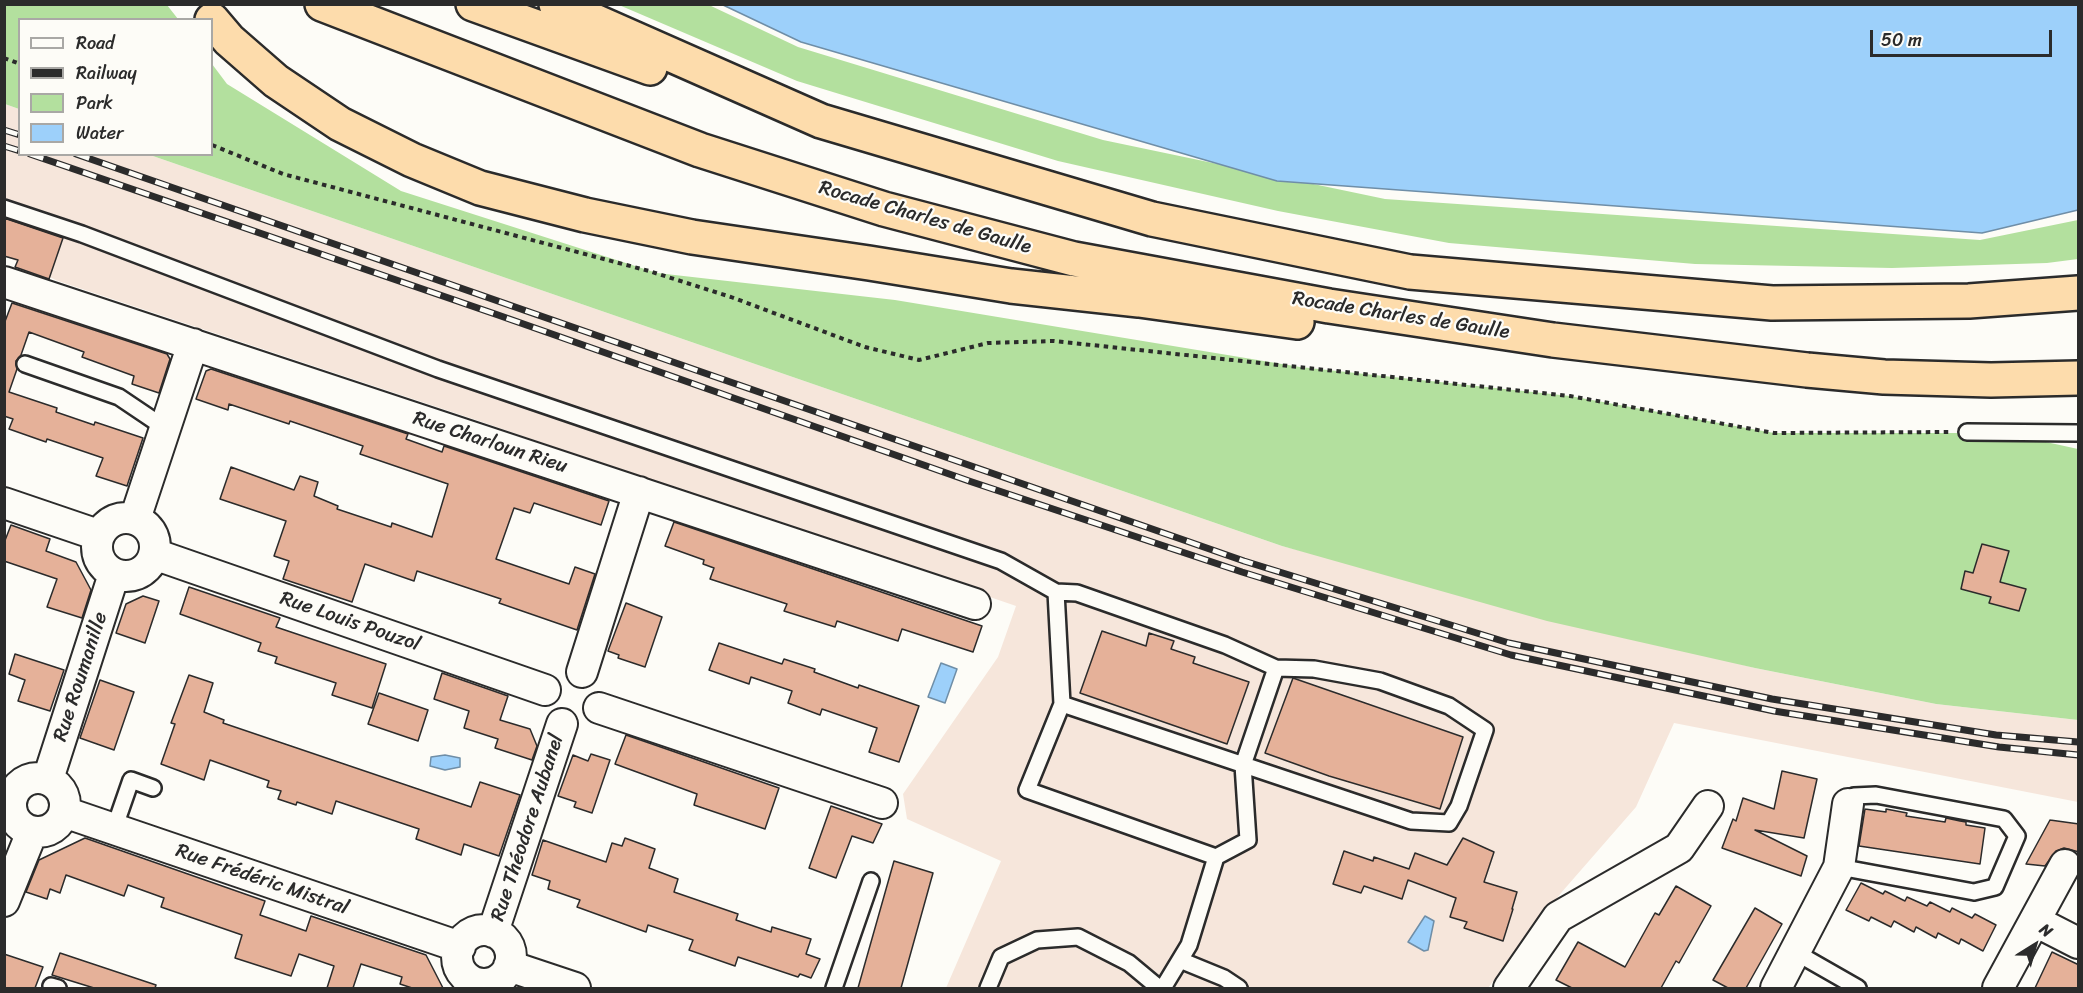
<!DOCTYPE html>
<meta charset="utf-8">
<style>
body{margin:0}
#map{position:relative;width:2083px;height:993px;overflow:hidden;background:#fdfcf7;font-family:Sriracha,sans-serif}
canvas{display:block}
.frame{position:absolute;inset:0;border:6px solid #2b2b2b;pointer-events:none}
.legend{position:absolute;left:18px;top:18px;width:195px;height:138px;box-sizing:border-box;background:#fdfcf7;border:2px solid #a9a8a5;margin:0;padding:8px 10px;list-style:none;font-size:18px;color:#2b2b2b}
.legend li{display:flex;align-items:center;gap:12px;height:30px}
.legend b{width:30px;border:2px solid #a9a8a5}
.north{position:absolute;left:2005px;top:915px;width:60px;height:60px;-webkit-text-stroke:4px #fdfcf7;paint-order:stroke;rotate:37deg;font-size:16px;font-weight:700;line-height:24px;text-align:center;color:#2b2b2b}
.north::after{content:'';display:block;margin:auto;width:21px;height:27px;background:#2b2b2b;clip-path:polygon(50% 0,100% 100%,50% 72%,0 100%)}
.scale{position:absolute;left:1870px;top:30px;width:182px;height:27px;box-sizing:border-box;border:3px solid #2b2b2b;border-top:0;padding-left:8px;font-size:18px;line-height:21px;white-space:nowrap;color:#2b2b2b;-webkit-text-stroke:4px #fdfcf7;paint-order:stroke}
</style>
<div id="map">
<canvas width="2083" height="993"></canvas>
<div class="frame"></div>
<ul class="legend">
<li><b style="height:8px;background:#fdfcf7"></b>Road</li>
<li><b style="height:8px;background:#2b2b2b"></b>Railway</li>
<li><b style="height:16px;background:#b3e09e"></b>Park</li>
<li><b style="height:16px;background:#9dd0fa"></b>Water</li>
</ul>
<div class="north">N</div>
<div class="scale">50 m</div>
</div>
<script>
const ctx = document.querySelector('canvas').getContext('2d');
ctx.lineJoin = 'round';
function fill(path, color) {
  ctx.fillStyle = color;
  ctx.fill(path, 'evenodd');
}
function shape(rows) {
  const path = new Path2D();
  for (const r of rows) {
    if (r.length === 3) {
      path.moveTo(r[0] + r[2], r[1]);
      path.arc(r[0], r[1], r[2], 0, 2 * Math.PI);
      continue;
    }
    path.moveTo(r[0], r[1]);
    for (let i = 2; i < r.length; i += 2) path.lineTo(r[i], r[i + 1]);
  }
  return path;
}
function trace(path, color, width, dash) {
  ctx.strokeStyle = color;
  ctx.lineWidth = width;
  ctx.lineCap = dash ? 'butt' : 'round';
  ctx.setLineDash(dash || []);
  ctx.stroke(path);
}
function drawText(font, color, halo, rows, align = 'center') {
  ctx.font = font + ' Sriracha,sans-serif';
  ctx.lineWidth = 4.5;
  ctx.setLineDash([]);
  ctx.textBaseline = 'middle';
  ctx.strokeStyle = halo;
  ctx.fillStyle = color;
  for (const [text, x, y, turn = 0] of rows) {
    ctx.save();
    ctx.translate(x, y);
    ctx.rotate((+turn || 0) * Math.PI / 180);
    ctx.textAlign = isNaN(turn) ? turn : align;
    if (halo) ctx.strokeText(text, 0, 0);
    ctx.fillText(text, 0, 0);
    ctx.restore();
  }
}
const built = shape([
 [5,104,19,109,20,154,150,155,1282,546,1755,668,1936,704,2078,720,2078,802,1674,723,1636,807,1561,893,1488,988,946,988,1001,861,907,819,903,794,998,657,1016,606,482,422,58,281,5,256]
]);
const green = shape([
 [5,4,167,5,178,19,20,20,19,109,5,104],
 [619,5,709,5,798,47,1103,140,1385,199,1980,240,2078,220,2078,259,2047,263,1892,268,1695,264,1449,243,1278,211,1058,161,797,81],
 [212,64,227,84,401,191,657,273,895,300,1300,367,1570,396,1774,433,2005,433,2078,449,2078,720,1936,704,1755,668,1547,621,1282,546,150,155,212,154]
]);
const water = shape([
 [723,5,2078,5,2078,210,1982,233,1277,181,801,42,723,5],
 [941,663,957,669,945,703,928,697,941,663],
 [445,755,460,758,460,767,445,770,430,766,431,757,445,755],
 [1425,916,1434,921,1428,950,1424,951,1408,942,1425,916]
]);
const building = shape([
 [4,218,63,238,49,279,15,267,18,260,4,256,4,218],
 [12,303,167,354,170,359,159,393,132,384,134,376,82,357,84,352,29,332,21,355,16,361,17,369,9,392,57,408,56,412,94,425,95,422,143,438,127,486,96,476,103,458,47,439,46,442,9,429,13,419,4,416,4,324,12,303],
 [211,369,408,434,406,439,442,452,444,446,609,501,601,525,534,503,530,513,514,508,496,559,569,584,575,567,595,574,577,630,499,603,501,599,417,571,414,581,365,564,352,602,283,579,289,561,274,556,286,521,220,499,231,467,294,490,300,476,318,482,314,496,338,506,337,509,391,527,392,523,432,537,448,484,360,454,363,446,334,436,290,421,289,424,229,404,228,410,196,399,206,371,211,369],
 [674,522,982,626,973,652,902,629,898,641,837,621,835,627,784,611,787,604,710,579,714,568,703,564,704,560,665,546,674,522],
 [11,525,50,539,46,551,76,562,91,590,82,618,47,607,57,579,4,561,4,543,11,525],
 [1982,544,2009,551,2000,582,2026,589,2019,611,1989,603,1991,597,1961,589,1965,571,1973,573,1982,544],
 [189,587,280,618,276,627,386,664,372,708,332,695,336,683,275,663,277,657,258,651,261,643,180,614,189,587],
 [143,596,159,601,145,643,116,633,126,604,143,596],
 [626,603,662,617,645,667,618,658,619,655,608,651,626,603],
 [1102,631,1146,646,1149,633,1174,641,1171,649,1195,657,1193,663,1249,682,1227,744,1080,693,1102,631],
 [719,643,782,664,784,659,815,669,814,672,858,688,859,685,919,706,899,762,869,752,877,728,822,709,820,715,788,703,792,691,751,677,749,684,709,670,719,643],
 [15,654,64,670,50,711,18,701,25,680,9,674,15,654],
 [442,673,508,696,500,720,530,729,537,746,532,760,495,748,498,739,464,728,469,711,434,699,442,673],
 [189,675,213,683,204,712,224,720,223,723,471,807,480,782,520,795,499,856,464,844,461,855,416,839,419,829,336,801,332,814,297,802,296,805,278,799,281,791,267,787,269,781,210,760,204,780,161,764,175,724,171,723,189,675],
 [1293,678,1463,737,1440,809,1329,776,1265,753,1293,678],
 [100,680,134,692,114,750,80,738,100,680],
 [379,693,428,710,418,741,368,724,379,693],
 [626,735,779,788,765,829,694,805,697,794,615,764,626,735],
 [591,754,610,760,592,813,574,807,576,802,558,796,573,755,588,761,591,754],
 [1782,771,1817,779,1804,838,1755,830,1807,856,1801,876,1722,848,1733,819,1736,821,1743,798,1774,809,1782,771],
 [831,806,882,824,873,843,852,836,836,878,809,868,831,806],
 [1865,809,1886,812,1886,809,1907,813,1906,816,1945,822,1946,818,1960,821,1966,822,1966,825,1985,828,1980,864,1859,846,1865,809],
 [2050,820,2079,824,2079,852,2064,848,2056,851,2045,866,2026,864,2050,820],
 [85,838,265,901,260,915,306,931,311,916,426,955,443,988,412,988,400,984,402,977,361,964,353,988,327,988,334,966,299,954,291,976,235,958,242,935,161,907,164,898,128,885,124,896,66,875,60,893,50,889,47,899,26,892,39,860,85,838],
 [625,838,655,849,649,868,678,879,674,892,738,914,736,920,771,932,772,927,811,939,806,954,820,959,811,978,800,974,798,977,738,957,735,966,689,950,693,940,648,925,646,932,577,907,580,900,548,889,550,881,532,875,543,840,606,862,612,843,622,846,625,838],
 [1463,838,1494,852,1484,882,1517,892,1512,909,1513,909,1503,941,1464,928,1467,922,1450,917,1456,898,1408,880,1402,899,1364,886,1361,893,1333,884,1344,851,1373,861,1374,857,1409,869,1415,853,1447,865,1463,838],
 [894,861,933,873,901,988,858,988,894,861],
 [1861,883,1883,894,1885,891,1905,901,1907,897,1927,906,1930,902,1950,912,1952,908,1972,918,1975,914,1996,925,1983,951,1961,939,1959,944,1938,933,1936,938,1916,927,1914,932,1894,921,1891,927,1871,917,1869,921,1846,910,1861,883],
 [1676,886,1711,906,1679,963,1676,961,1661,988,1572,988,1556,980,1578,942,1625,967,1655,913,1659,915,1676,886],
 [1755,908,1782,924,1746,988,1728,988,1713,980,1755,908],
 [2052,952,2079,965,2079,988,2035,988,2052,952],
 [60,953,156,985,155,988,94,988,52,975,60,953],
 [4,954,43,967,35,988,4,988,4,954]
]);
const path = shape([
 [4,58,20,64],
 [212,145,283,174,649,271,731,297,865,347,919,360,988,343,1054,341,1570,396,1774,433,1949,432]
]);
const lane = shape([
 [4,208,82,234,438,369,1001,561,1056,592,1062,704,1027,790,1216,857,1189,945,1163,988],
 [25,364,119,397,165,428],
 [1967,432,2078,433],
 [1056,592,1077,593,1225,645,1276,668,1243,765,1248,840,1216,857],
 [1062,704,1411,821,1449,823,1459,806,1485,730,1449,706,1380,681,1314,669,1276,668],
 [114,829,131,780,153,788],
 [1839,867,1974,892,1995,887,2017,836,2004,819,1876,795,1854,796,1848,804],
 [1795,952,1858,988],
 [1180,960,1224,978,1239,988],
 [51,986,58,988],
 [834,988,871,881],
 [988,988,1001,957,1037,940,1078,937,1129,963,1159,988]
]);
const street = shape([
 [4,282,975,604],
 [4,503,98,535],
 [126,547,29],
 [135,519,193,344],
 [154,554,545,690],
 [582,672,639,492],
 [599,708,882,803],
 [38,805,27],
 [48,779,114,574],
 [64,812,460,947],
 [4,901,32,832],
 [2035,921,2078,943],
 [484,957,27],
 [493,932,562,724],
 [509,966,575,988],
 [1509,988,1558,917,1679,848,1708,806],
 [1776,988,1839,867,1848,804],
 [1998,988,2065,865]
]);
const highway = shape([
 [322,4,700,150,884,209,1074,259,1329,306,1553,340,1807,370,1884,377,1991,380,2078,378],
 [473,4,650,68],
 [556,4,821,121,1152,219,1410,272,1772,303,1969,301,2078,293],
 [212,20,229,40,276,81,340,124,412,160,480,188,585,215,692,237,869,263,1011,286,1139,300,1297,322]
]);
const rail = shape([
 [4,130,20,135],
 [4,146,20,151],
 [30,154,498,315,969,481,1242,572,1511,655,1774,711,1999,747,2078,755],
 [76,154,1244,561,1509,643,1772,699,1996,735,2078,742]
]);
const streetNames = [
 ["Rocade Charles de Gaulle",925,218,16],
 ["Rocade Charles de Gaulle",1401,316,9],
 ["Rue Charloun Rieu",490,443,18],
 ["Rue Louis Pouzol",350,622,19],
 ["Rue Roumanille",81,677,-72],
 ["Rue Théodore Aubanel",528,828,-72],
 ["Rue Frédéric Mistral",262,880,19]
];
fill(built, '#f6e6db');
fill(green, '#b3e09e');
fill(water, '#9dd0fa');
trace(water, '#6f8ea7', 1.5);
fill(building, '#e5b199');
trace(building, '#2b2b2b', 1.5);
trace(lane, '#2b2b2b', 20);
trace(street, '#2b2b2b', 34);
trace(highway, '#2b2b2b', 38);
trace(path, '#2b2b2b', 4, [4.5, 4.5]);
trace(lane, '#fdfcf7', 15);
trace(street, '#fdfcf7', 30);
trace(highway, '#fddcac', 33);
trace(rail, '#2b2b2b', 7);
trace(rail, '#fdfcf7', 4.5, [14]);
drawText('20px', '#2b2b2b', '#fdfcf7', streetNames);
</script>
